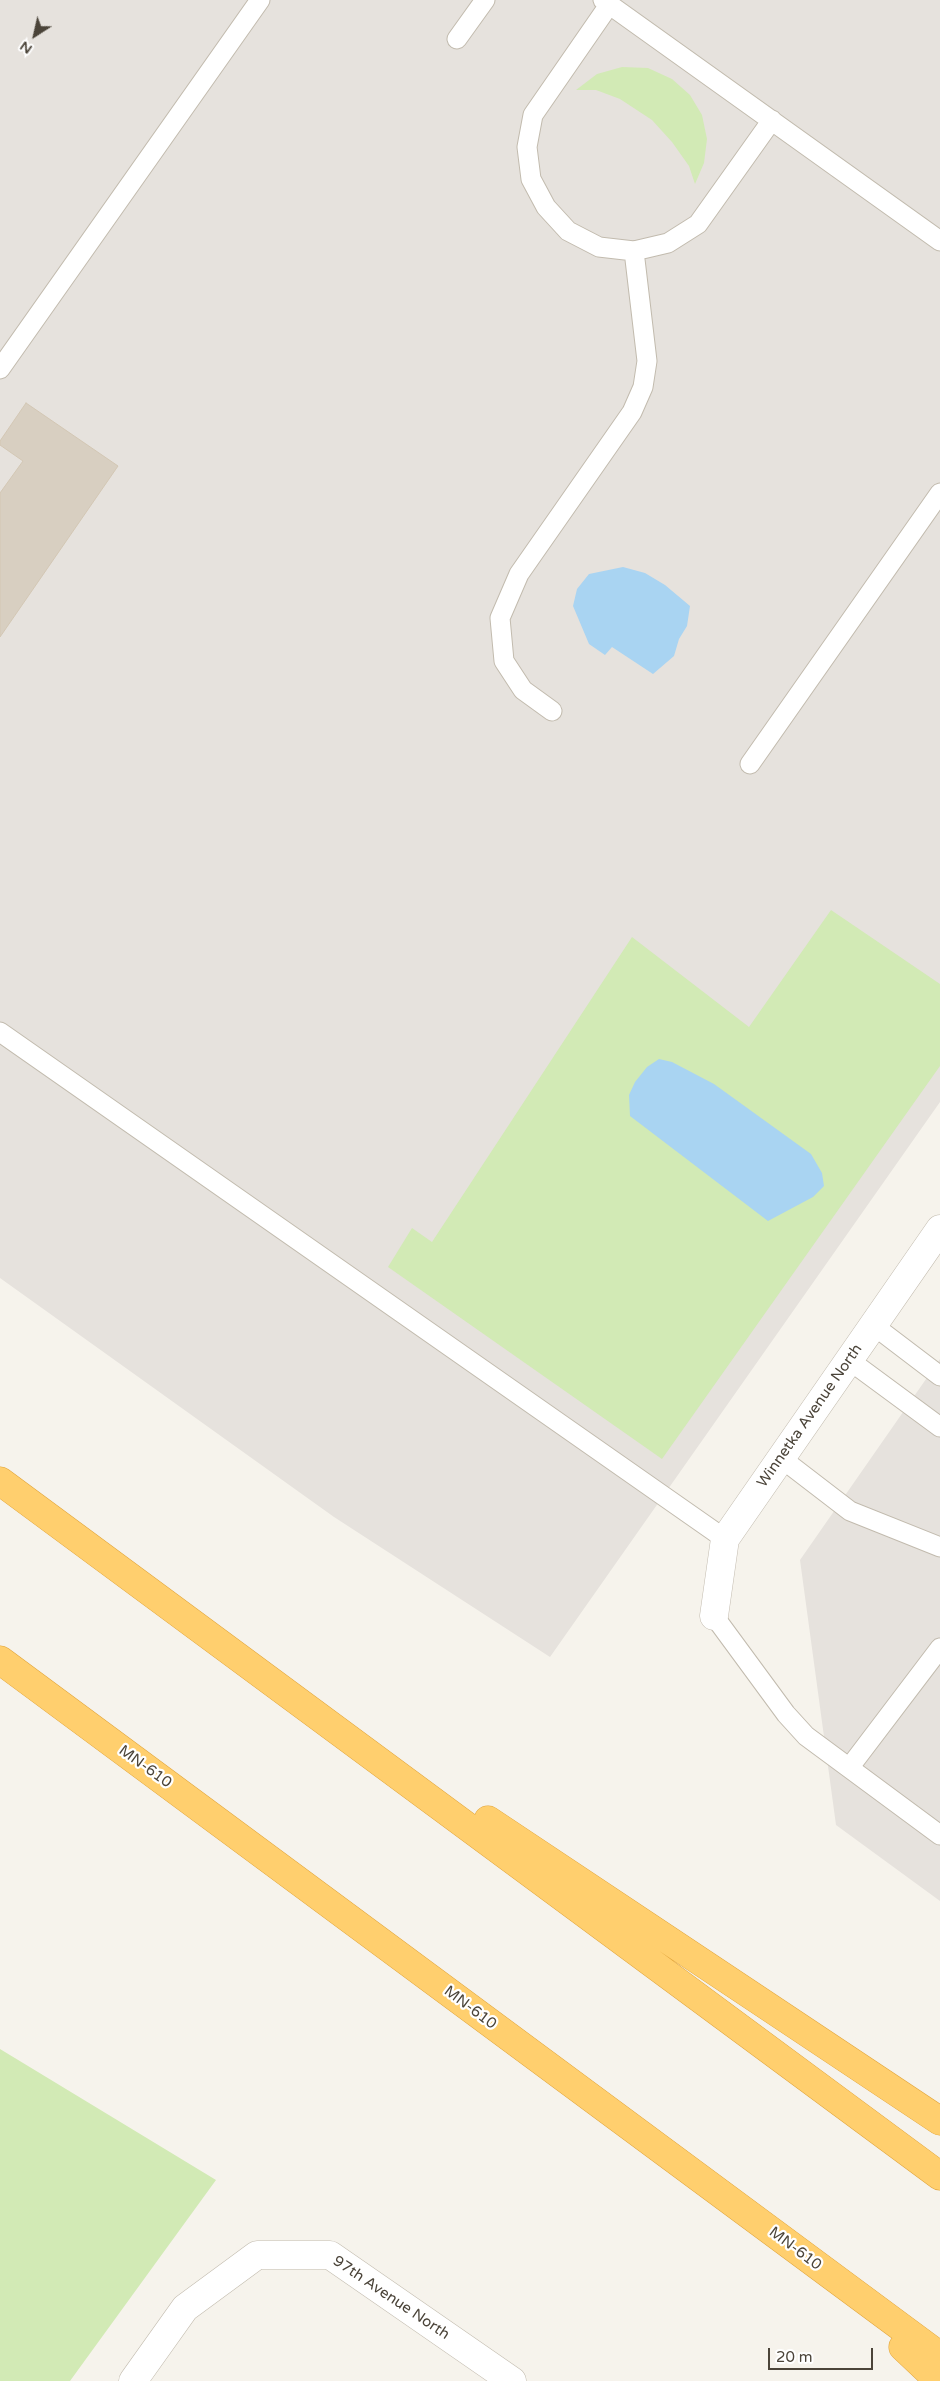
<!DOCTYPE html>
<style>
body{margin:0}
#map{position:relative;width:940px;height:2381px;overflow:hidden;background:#f6f3ec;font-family:"Varela Round",sans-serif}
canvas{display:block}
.north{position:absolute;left:10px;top:10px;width:50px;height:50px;-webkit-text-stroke:4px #fff;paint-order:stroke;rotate:215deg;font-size:14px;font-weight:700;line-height:20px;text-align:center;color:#4b4439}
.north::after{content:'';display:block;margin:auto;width:18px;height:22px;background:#4b4439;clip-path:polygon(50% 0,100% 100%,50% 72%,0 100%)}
.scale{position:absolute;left:768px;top:2348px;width:105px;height:22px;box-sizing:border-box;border:2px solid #4b4439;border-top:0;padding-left:6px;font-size:15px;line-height:18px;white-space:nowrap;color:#4b4439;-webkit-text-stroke:4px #fff;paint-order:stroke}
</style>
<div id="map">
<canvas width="940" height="2381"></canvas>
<div class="north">N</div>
<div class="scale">20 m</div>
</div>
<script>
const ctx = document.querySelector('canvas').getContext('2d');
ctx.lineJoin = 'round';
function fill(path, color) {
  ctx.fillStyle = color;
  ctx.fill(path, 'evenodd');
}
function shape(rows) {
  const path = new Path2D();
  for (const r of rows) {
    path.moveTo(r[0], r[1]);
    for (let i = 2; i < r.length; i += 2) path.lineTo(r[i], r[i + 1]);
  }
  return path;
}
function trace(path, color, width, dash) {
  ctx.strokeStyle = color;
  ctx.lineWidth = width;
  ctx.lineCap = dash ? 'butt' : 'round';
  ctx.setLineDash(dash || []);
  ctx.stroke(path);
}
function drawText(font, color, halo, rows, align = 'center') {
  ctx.font = font + ' "Varela Round",sans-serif';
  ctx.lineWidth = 4.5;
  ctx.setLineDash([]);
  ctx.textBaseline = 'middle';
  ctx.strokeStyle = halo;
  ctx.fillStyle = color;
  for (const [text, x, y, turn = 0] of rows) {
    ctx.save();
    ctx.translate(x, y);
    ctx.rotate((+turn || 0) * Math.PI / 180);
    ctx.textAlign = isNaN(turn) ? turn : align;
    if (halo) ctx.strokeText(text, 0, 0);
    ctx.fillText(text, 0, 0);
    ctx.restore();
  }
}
const industrial = shape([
 [0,0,940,0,940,1102,550,1657,334,1517,0,1278],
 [940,1359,940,1901,836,1825,800,1560]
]);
const green = shape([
 [622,67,648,68,672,79,690,95,702,115,707,139,704,163,695,184,689,166,672,142,652,120,620,99,596,90,576,90,597,74],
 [831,910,940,984,940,1066,662,1459,388,1267,412,1228,432,1242,632,937,749,1027],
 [0,2049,216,2180,70,2381,0,2381]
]);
const water = shape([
 [623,567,645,573,665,585,690,606,687,626,679,639,674,656,653,674,612,647,605,655,589,644,573,606,577,589,589,574],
 [659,1059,672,1062,714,1084,811,1154,822,1173,824,1186,813,1197,768,1221,630,1116,629,1095,635,1082,647,1067]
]);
const building = shape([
 [26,403,118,466,0,637,0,493,23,461,0,445,0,441,26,403]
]);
const service = shape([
 [603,0,940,241],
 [609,5,533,115,527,147,531,179,546,207,568,231,599,247,634,251,668,243,698,224,772,120],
 [457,39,485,0],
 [0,369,260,0],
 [552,711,523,690,504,661,500,618,519,574,632,412,643,387,647,361,634,251],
 [750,764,940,493],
 [0,1032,725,1539],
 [873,1325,940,1376],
 [849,1360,940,1427],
 [781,1458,850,1511,940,1547],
 [714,1616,786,1714,806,1736,940,1835],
 [849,1768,940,1648]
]);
const minor = shape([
 [714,1616,725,1539,940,1229],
 [133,2381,185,2308,257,2255,330,2255,512,2381]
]);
const motorway = shape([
 [0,1481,940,2176],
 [0,1660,940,2356],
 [488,1820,940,2121],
 [903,2347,939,2381]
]);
const streetNames = [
 ["Winnetka Avenue North",810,1416,-55],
 ["MN-610",145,1767,36],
 ["MN-610",470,2008,37],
 ["MN-610",795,2249,37],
 ["97th Avenue North",391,2298,34]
];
fill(industrial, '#e6e2dd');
fill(green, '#d2eab5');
fill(water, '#a9d4f2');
fill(building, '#d8cfc1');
trace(building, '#d3c7b4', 1);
trace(service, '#c2bbae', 21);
trace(minor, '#c2bbae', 29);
trace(motorway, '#e0a43c', 29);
trace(service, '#fff', 19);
trace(minor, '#fff', 28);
trace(motorway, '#ffcf6e', 28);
drawText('15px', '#4b4439', '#fff', streetNames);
</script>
